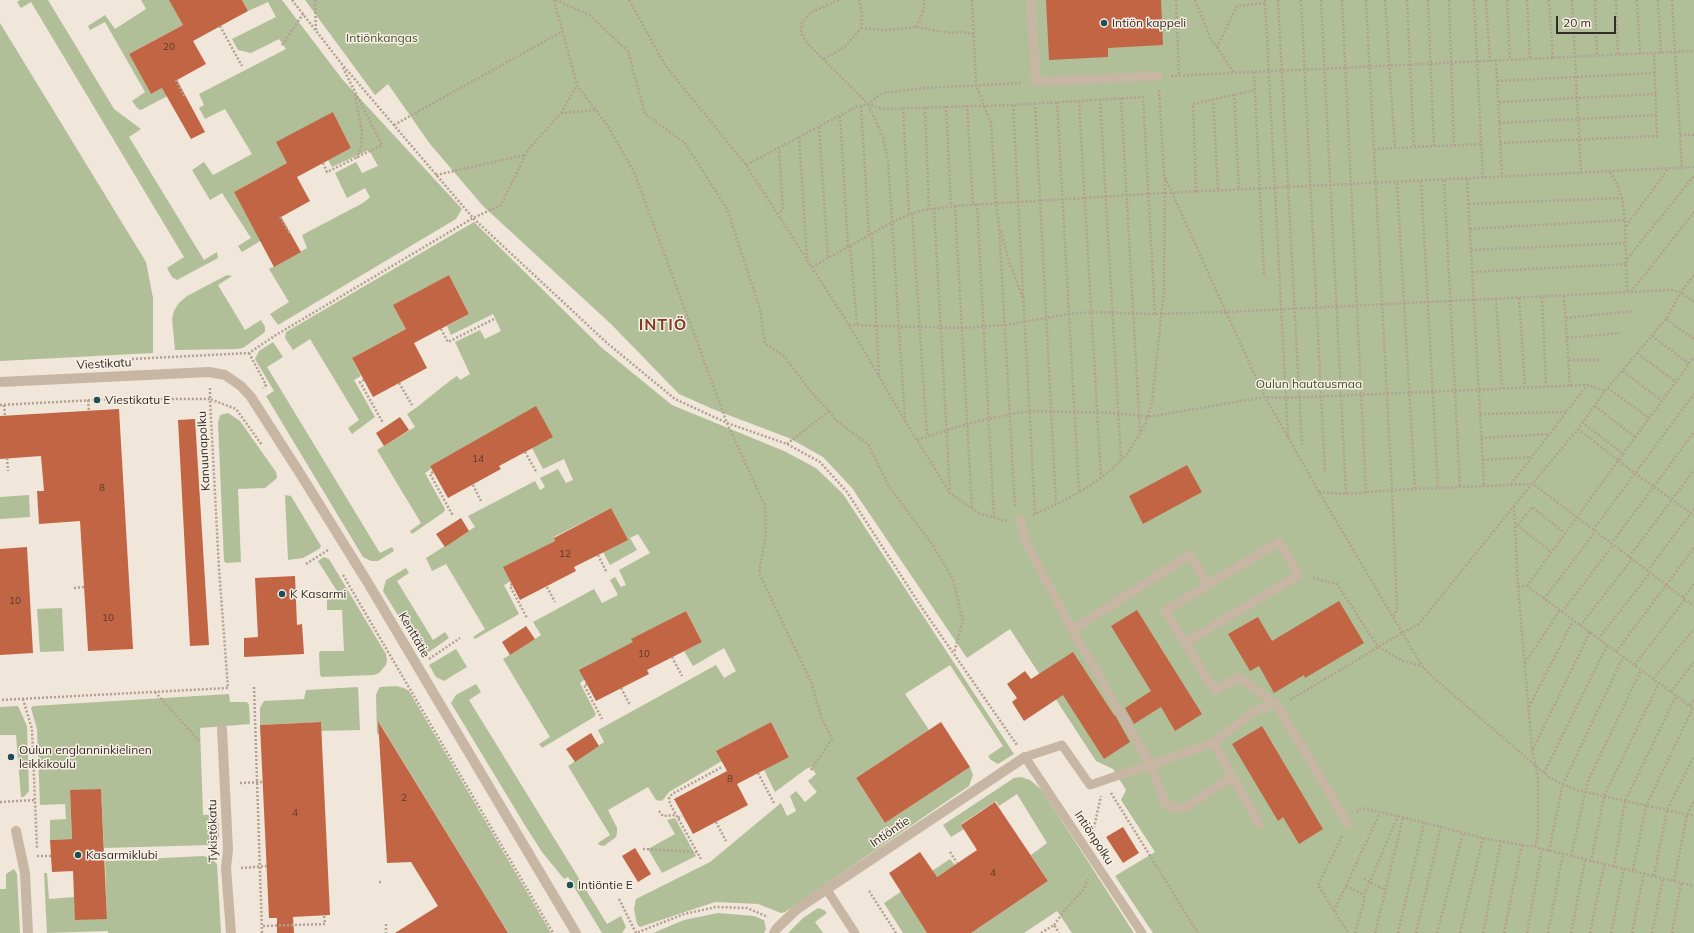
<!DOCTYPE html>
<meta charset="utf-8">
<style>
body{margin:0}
#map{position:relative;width:1694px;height:933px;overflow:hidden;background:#f0e6d9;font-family:Mulish,sans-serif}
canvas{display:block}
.scale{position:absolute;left:1556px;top:16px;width:60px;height:18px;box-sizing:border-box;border:2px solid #342b26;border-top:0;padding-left:5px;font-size:12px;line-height:14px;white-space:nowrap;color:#342b26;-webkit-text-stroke:3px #f8f0e5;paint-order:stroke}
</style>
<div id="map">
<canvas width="1694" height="933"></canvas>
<div class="scale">20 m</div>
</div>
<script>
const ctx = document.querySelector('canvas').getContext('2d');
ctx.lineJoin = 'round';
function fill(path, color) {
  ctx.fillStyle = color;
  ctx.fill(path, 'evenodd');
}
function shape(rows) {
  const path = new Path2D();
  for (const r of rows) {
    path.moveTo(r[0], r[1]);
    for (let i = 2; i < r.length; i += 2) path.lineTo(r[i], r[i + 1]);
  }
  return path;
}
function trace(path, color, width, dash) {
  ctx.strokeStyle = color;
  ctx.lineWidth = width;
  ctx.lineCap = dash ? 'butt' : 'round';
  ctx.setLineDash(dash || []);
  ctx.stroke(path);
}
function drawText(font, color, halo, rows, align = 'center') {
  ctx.font = font + ' Mulish,sans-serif';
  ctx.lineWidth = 3;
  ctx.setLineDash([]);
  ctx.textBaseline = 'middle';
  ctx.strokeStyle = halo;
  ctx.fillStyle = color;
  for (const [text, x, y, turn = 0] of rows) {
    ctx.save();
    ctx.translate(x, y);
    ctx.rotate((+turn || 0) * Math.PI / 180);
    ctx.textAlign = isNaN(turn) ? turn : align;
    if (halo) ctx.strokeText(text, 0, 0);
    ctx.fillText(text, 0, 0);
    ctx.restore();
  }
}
const green = shape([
 [20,0,48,0,114,109,141,129,129,137,204,260,217,252,218,258,177,280,172,277,167,268,184,257,31,2,21,8,17,2],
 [141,0,175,0,171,2,183,25,129,54,151,94,168,85,173,93,141,110,138,109,132,101,145,92,105,22,90,30,88,26,105,15,115,29,146,9],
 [242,0,282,0,342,79,462,209,456,219,278,325,270,314,289,302,269,269,307,248,302,235,363,203,370,197,365,188,347,198,335,173,356,162,362,173,378,166,369,150,332,167,328,160,351,148,333,112,287,163,234,192,255,230,275,232,242,252,238,246,251,238,222,193,210,200,192,170,204,162,213,175,252,154,225,109,205,119,199,108,204,105,199,94,286,49,279,39,251,53,238,50,232,39,276,17,268,2,248,11],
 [305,0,1694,0,1694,933,1153,933,1115,876,1155,852,1121,800,1126,790,1113,769,1096,761,1010,629,967,658,852,488,823,457,789,438,715,410,679,394,612,325,483,206,430,144,388,84,375,95],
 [0,23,146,262,153,298,153,353,0,361],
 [474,222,602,348,672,405,784,451,816,468,843,494,1014,754,998,764,991,760,988,756,1003,746,950,665,905,694,929,730,856,778,885,823,970,767,973,775,969,786,785,912,781,913,758,904,715,902,640,927,637,924,634,909,636,899,710,862,781,803,787,816,796,811,790,796,796,791,805,802,817,792,808,781,816,774,811,767,806,769,775,792,764,770,789,756,771,722,717,751,722,761,669,792,662,801,656,800,648,787,608,810,617,828,617,833,616,837,604,846,599,845,598,843,610,835,568,766,604,742,598,730,716,665,724,678,736,671,724,648,693,666,684,651,702,642,686,611,632,639,633,642,580,683,596,714,594,717,542,748,539,744,550,737,503,659,541,635,533,622,594,589,602,603,618,595,610,580,615,577,621,587,626,585,619,570,650,553,638,534,630,538,637,550,610,565,603,552,627,540,611,508,554,537,555,541,504,567,511,581,504,585,519,614,475,639,473,637,485,629,446,564,432,571,426,558,475,527,468,516,535,481,540,490,545,487,540,478,558,469,566,483,573,480,564,459,543,469,532,448,536,407,430,466,431,469,425,473,445,509,444,512,412,534,410,531,421,523,377,450,415,427,407,414,417,407,451,380,457,376,460,380,470,374,455,342,480,330,485,339,501,331,493,314,451,335,447,326,469,314,449,275,394,305,406,329,352,358,361,376,354,380,375,417,352,434,348,428,359,420,310,339,293,350,285,338,286,332],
 [227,275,232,276,218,285,245,330,261,320,265,327,265,332,243,348,236,349,175,350,172,319,174,311,178,304,187,296],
 [273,342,283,357,267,367,380,553,392,547,394,551,378,561,371,561,363,557,266,396,274,391,255,359,259,351],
 [228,413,240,421,276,472,277,477,276,479,265,488,238,489,241,562,226,563,224,561,218,423,220,415],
 [29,495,30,517,0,519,0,497],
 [285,495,291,496,321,546,319,549,303,558,288,560],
 [324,557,329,559,386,654,387,660,386,665,379,673,374,675,322,677,320,675,319,653,321,651,344,651,342,610,327,610,327,592,337,591,318,561],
 [406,568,409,573,397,581,433,640,445,632,449,638,423,656,383,591,386,580],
 [62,608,64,651,40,652,37,609],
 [456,649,467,667,444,681,436,677,429,665],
 [476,684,481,692,469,700,607,924,621,916,626,927,622,933,602,933,568,877,564,879,542,852,526,827,451,703,456,695],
 [396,686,404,688,409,691,551,933,508,933,379,722,379,735,377,733,376,695,378,690,380,687],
 [358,687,360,730,321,731,321,722,260,725,260,708,264,701,304,699,306,690],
 [229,694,230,702,247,702,249,705,250,724,200,728,203,815,216,814,218,816,219,838,210,845,104,848,101,789,70,791,72,839,50,840,50,820,66,819,65,804,40,805,37,729,31,708,33,706],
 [18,706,27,726,29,791,24,797,21,797,16,735,0,735,0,707],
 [1021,777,1030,780,1042,790,1134,933,1072,933,1057,911,1024,933,971,933,1048,881,1031,855,1047,843,1017,794,999,806,996,801,961,824,964,829,951,837,943,825,1014,778],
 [675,818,696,856,662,873,648,849,675,834,667,820],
 [203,856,211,858,217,864,221,933,108,933,108,931,47,933,44,873,47,873,49,899,74,897,107,919,105,861],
 [950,859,955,865,905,898,927,933,903,933,884,903],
 [14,869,17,874,20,933,0,933,0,889,6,889,6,874],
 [818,908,824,910,827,913,815,922,823,933,788,933,803,918],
 [718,913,754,916,764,920,766,929,764,933,653,933,684,920]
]);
const building = shape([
 [169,0,242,0,248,11,193,41,206,64,177,80,205,132,191,139,162,88,151,94,129,54,183,25],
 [1046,0,1161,0,1163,45,1108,48,1108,57,1049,60],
 [333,112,351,148,297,177,310,201,281,217,301,252,274,267,234,192,287,163,276,142],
 [449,275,469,314,414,343,427,368,373,397,352,358,406,329,393,305],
 [536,406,553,437,499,466,501,469,448,498,430,466],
 [119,409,133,649,88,651,80,521,39,524,37,491,44,491,41,456,0,459,0,416],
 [400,417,409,430,384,446,376,433],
 [195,419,209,645,190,646,178,420],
 [1187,465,1202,492,1143,524,1129,496],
 [611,508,628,540,574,567,576,571,520,600,503,567,555,541,554,538],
 [461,518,469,531,445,547,436,534],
 [27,547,33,653,0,655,0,549],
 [295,576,297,625,302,624,304,654,244,657,244,638,258,637,255,578],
 [1339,601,1364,643,1305,678,1304,675,1274,693,1259,666,1250,671,1228,634,1258,617,1272,641],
 [1137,610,1202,714,1175,731,1161,707,1134,724,1125,708,1151,691,1111,626],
 [686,611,702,642,647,670,649,674,596,701,579,670,633,642,631,639],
 [526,626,535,639,510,655,502,642],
 [1073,652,1114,715,1115,715,1130,742,1104,759,1063,695,1024,721,1012,702,1017,698,1007,684,1025,671,1031,679],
 [378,721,508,933,395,933,438,906,411,862,387,863],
 [321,722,330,915,293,917,294,933,277,933,277,918,269,918,260,725],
 [771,722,789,757,737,784,748,805,693,834,674,799,727,771,716,751],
 [941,722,970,767,885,823,856,778],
 [1262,726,1323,829,1299,844,1283,817,1278,821,1232,744],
 [591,733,599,746,575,762,566,749],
 [101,789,107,919,75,920,73,871,52,872,50,840,72,839,70,790],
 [995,802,1048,881,971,933,927,933,889,873,920,852,937,877,977,850,961,825],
 [1123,827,1139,853,1123,863,1106,837],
 [635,848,651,874,638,882,622,856]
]);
const path = shape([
 [292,0,341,63,473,218,607,343,675,399,727,423,787,444,820,462,847,492,922,608,1017,745],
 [315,0,316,31],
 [554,0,577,85,607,125,634,172,727,423,765,506,766,534,759,573,811,682,822,719,832,739,811,770],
 [556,0,589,15,628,51,645,114,685,143,727,209,760,309,765,344,784,356,812,393,829,411,787,444],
 [629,0,665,65,746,165,849,325,905,421,950,493,978,513,1007,521],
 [839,0,810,13,802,23,801,33,807,43,868,104,883,109,1013,105,1143,97,1155,314],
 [972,0,976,85,991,123,996,203,999,225,1015,508],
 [1176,0,1179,75],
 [1195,0,1211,40,1217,47,1237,6,1265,3],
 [1265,0,1288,437],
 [1278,0,1302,445],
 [1301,0,1325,472],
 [1321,0,1346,494],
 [1342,0,1366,493],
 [1366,0,1392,490,1397,609,1394,617],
 [1385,0,1395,148],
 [1407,0,1414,148],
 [1428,0,1434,147],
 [1449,0,1454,146],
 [1474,0,1483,178],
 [1486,0,1490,61],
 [1507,0,1510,60],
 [1527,0,1530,59],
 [1549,0,1553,58],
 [1572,0,1581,173],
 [1595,0,1597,56],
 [1616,0,1618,55],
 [1637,0,1640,54],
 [1658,0,1661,53],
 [1672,0,1682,168],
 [220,26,242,66],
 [916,27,924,9,924,0],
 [861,28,886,30,916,27,950,33,962,32,974,34],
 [282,45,303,14],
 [1217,47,1234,73],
 [824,59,846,46,861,28,862,13,859,0],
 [1496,60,1502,177],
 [1254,72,1264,276],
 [1171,76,1694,51],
 [176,80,184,96],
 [1497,81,1655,73],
 [1159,90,1164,175,1226,312,1265,397,1319,492,1422,666],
 [355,94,362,132,361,146,357,158],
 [1234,94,1239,190],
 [1121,98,1140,433],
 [1100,99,1121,460],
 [1213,99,1218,191],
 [1079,101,1101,477],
 [1057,102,1079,492],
 [1499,102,1656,94],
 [1035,103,1056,504],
 [868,104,883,137,888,160,905,420],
 [967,105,973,204],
 [1013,105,1035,514],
 [861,106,869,235],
 [946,106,951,206],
 [903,108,909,215],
 [925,108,929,209],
 [561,113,595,110],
 [840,116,848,247],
 [1499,123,1656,115],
 [394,125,563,31],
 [819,127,828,258],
 [1680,135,1694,135],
 [799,137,807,258],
 [1500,143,1657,136,1654,53],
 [1374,149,1481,144],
 [323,163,327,172,382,145,343,68],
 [746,165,856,107,868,104,882,93,924,88,1022,83],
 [1610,172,1616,182,1622,198,1625,220,1627,293],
 [436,175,525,155],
 [1467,179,1484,485],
 [1444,180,1460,486],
 [1421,181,1438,487],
 [1397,183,1415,489],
 [1196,192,1193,104,1255,90],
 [977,204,994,518],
 [1469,204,1622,198],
 [955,206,972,509],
 [934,208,950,492],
 [912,213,927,436],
 [777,214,783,210,779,148],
 [280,217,290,234],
 [1626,226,1669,168],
 [1470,229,1625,220],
 [1001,231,1009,262,1023,298],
 [872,233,879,376],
 [850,246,857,325],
 [1471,250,1626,243],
 [1627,259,1694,176],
 [812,267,898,219,923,210,955,206,1165,193,1694,167],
 [1472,272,1627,264],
 [1631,292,1694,212],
 [1564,296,1570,386],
 [1542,297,1546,386],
 [1519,298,1525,387],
 [1496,299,1502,388],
 [1566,318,1632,311],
 [1666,319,1694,339],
 [849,325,962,328,1005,325,1069,314,1092,312,1155,314,1226,312,1670,290,1681,292,1694,302],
 [441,329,448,342,494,319],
 [1652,336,1689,364],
 [1567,338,1620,333],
 [249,353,266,385,263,388],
 [1637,353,1676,382],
 [132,359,249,353,276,335,473,218,501,205,528,150,561,113,577,85],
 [1569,360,1600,360],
 [1623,371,1662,401],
 [364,380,360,382,383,423],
 [399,383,412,405],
 [210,388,210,399,236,409,262,445],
 [1608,388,1649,418],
 [88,400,89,411],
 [0,405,113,399,210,399,219,569,228,688,0,700],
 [4,405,5,416],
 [1595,406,1635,437],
 [829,411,838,422,868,444,888,485,934,547,953,579,963,621,954,653],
 [1480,414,1566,412],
 [1582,422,1623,454,1694,357],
 [1578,429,1636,474,1694,515],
 [1481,438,1549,434],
 [917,440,967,424,1010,414,1030,411,1118,413,1148,417,1265,397,1286,398,1587,385,1605,391],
 [525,452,537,473],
 [7,458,8,471],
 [1483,460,1531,457],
 [433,472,430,474,453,516],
 [1511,484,1587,385],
 [473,485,481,501],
 [1319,492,1346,494,1392,490,1533,484,1694,606],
 [1514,506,1518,587,1532,749,1538,778,1538,835,1535,847],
 [1033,515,1067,499,1087,488,1111,470,1128,453,1145,425,1152,403,1164,289,1165,177],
 [1517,525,1551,552],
 [1518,525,1532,507,1565,533],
 [1593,530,1694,394],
 [1611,544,1694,432],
 [598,555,607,573],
 [1629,557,1694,470],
 [306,564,328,550],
 [1647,571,1694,509],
 [343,575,553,933],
 [1313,578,1337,584,1378,647,1403,661,1422,666,1436,680,1550,778,1576,790,1694,816],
 [512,584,510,586,527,618],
 [1527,586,1623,454],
 [547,587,555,602],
 [1518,587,1527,586,1694,709],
 [74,588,84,587],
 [1683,598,1694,584],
 [1544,599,1595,532],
 [1562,612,1613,545],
 [1580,626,1632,559],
 [1598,639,1650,573],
 [1616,652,1694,548],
 [672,657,682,676],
 [429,659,460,638],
 [1525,663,1560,610],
 [1635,665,1685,599],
 [1653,679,1694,629],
 [587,684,584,685,602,719],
 [254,687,262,933],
 [621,688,630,705],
 [155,692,200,742],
 [1671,692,1694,662],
 [23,699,32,729,37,849],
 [1290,700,1395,637,1419,624,1514,506,1578,429,1605,391,1666,319,1681,292,1694,275],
 [1690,705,1694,700],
 [1529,707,1573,621],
 [1533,749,1590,632],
 [758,773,774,803],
 [1544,773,1607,645],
 [240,783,263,782],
 [1111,793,1198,933],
 [0,802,35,800],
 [659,811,663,816,676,815],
 [1357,812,1360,808,1398,816,1483,838,1535,847,1694,886],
 [678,818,682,816],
 [716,822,726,841],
 [1093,832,1101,796],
 [1342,836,1318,885,1348,933],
 [643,849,697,852],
 [1549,851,1563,784,1623,657],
 [950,852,957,863],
 [104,854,113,854],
 [37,856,51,856],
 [1571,856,1588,781,1641,670],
 [701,859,670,804,669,798,672,794,722,767],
 [1591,862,1604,796,1659,683],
 [1614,867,1625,801,1676,696],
 [241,868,267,866],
 [1633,870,1646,806,1693,708],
 [1654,876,1667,810,1694,756],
 [1364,879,1385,890],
 [1674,881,1687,815,1694,801],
 [379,882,383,882],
 [1346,886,1364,895],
 [869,891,896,933],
 [619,899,636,933,684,914,716,907,747,908,768,917],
 [1334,911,1380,813],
 [386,924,386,933],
 [1054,925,1065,910,1083,890,1088,879],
 [263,926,325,924,324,916],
 [1041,933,1054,925,1059,933],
 [1355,933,1364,902,1364,895,1398,816],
 [1375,933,1403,818],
 [1398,933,1424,823],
 [1416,933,1441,826],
 [1437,933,1463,833],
 [1460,933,1483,838],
 [1483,933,1501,841],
 [1504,933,1522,845],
 [1527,933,1542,849],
 [1548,933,1563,854],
 [1571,933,1585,860],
 [1590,933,1604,865],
 [1611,933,1624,868],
 [1632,933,1644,873],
 [1652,933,1663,878],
 [1672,933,1681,883]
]);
const lane = shape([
 [1031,0,1036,82,1158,76],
 [1021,520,1025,540,1072,630,1151,765,1165,803,1174,808,1186,807,1233,776],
 [1072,630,1190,555,1208,585,1279,542,1299,575,1185,643,1215,691,1239,677,1276,704],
 [1185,643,1165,611,1208,585],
 [1214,743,1259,824],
 [827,890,855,933],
 [1142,933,1025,757,1062,745,1090,785,1214,743,1254,711,1276,704,1348,824]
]);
const street = shape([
 [0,382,209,372,225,375,241,386,251,397,301,475,368,583,576,933],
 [222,729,228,850,226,868,231,933],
 [16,831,25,873,28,933],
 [774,933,777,928,797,909,1025,757]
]);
const markers = [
 [1104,23,4,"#1d4f54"],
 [97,400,4,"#1d4f54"],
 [282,594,4,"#1d4f54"],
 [11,757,4,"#1d4f54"],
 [78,855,4,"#1d4f54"],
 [570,885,4,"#1d4f54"]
];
const numberNames = [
 ["20",169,47],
 ["14",478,459],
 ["8",102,488],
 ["12",565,554],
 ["10",15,601],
 ["10",108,618],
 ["10",644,654],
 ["8",730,779],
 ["2",404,798],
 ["4",295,813],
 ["4",993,873]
];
const poiNames = [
 ["Intiön kappeli",1112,23],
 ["Viestikatu E",105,400],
 ["K Kasarmi",290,594],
 ["Oulun englanninkielinen",19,750],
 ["leikkikoulu",19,764],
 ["Kasarmiklubi",86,855],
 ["Intiöntie E",578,885]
];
const parkNames = [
 ["Intiönkangas",382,38],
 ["Oulun hautausmaa",1309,384]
];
const streetNames = [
 ["Viestikatu",104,364,-3],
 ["Kanuunapolku",204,451,-93],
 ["Kenttätie",414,635,60],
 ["Tykistökatu",213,831,-91],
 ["Intiöntie",890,832,-34],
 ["Intiönpolku",1094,838,57]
];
const districtNames = [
 ["INTIÖ",663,325]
];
fill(green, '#b1bf99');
fill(building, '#c26544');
trace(path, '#b3a090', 2.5, [2, 2]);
trace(lane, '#c8b6a5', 9);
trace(street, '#c8b6a5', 10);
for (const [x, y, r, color] of markers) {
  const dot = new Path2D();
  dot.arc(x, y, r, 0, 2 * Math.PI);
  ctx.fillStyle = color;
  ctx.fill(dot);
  trace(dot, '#f8f0e5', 1.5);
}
drawText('10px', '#583a2e', null, numberNames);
drawText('12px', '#342b26', '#f8f0e5', poiNames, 'left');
drawText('12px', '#42512b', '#f8f0e5', parkNames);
drawText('12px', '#342b26', '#f8f0e5', streetNames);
ctx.letterSpacing = '1px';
drawText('bold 16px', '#803a22', '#f8f0e5', districtNames);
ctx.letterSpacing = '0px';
</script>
